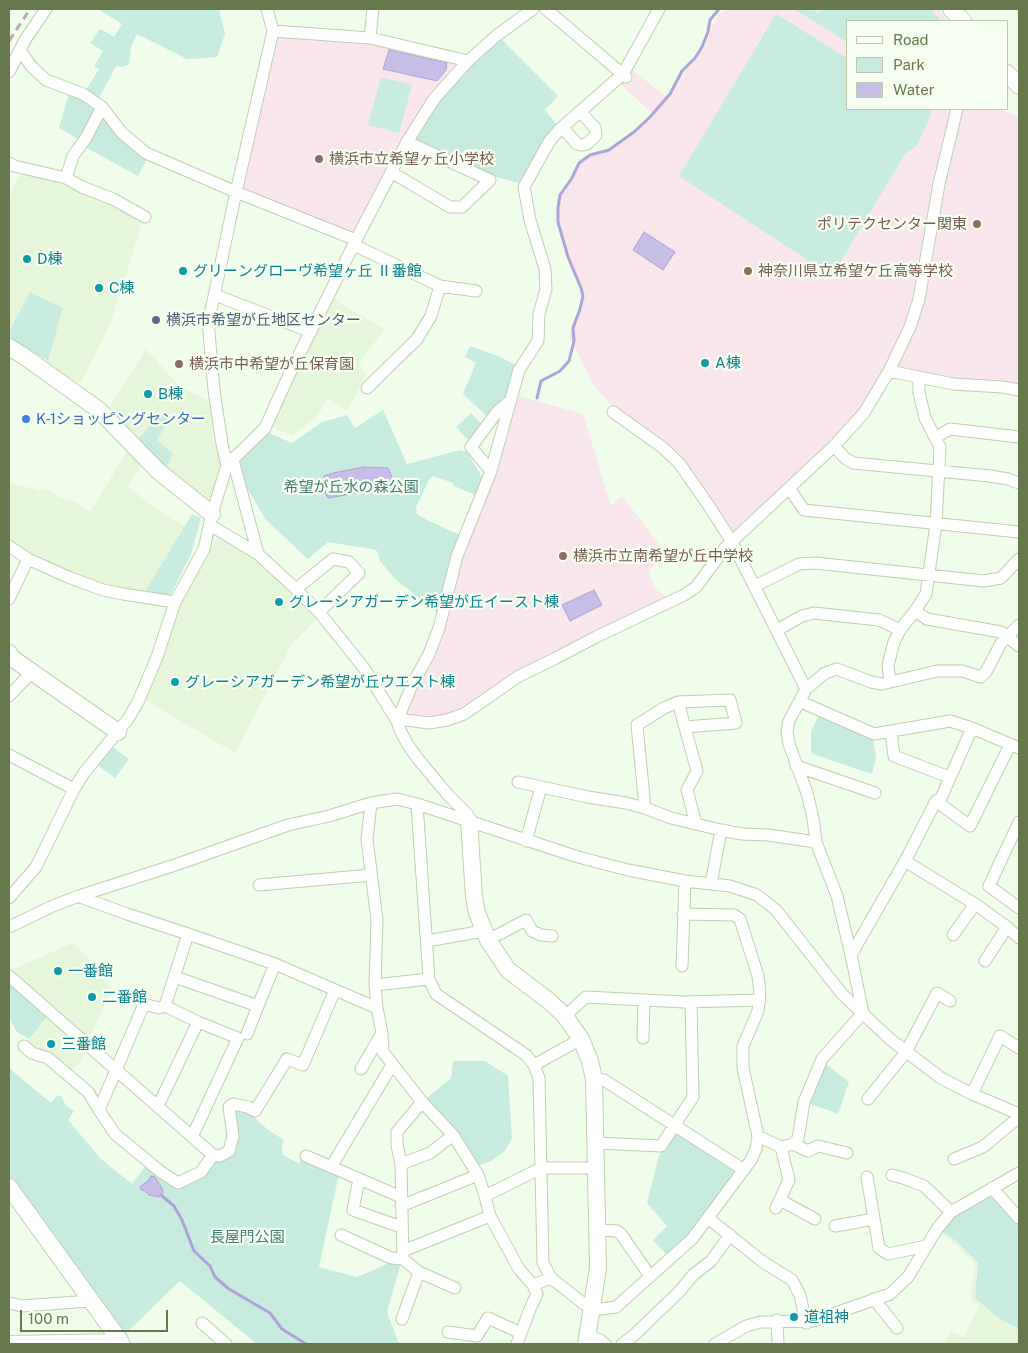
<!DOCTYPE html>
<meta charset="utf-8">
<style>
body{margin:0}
#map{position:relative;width:1028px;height:1353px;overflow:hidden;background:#f0fdea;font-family:"Public Sans",sans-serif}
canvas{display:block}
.frame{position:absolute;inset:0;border:10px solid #66784c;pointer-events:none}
.legend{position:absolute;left:846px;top:20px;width:162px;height:90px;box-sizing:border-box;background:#f6fff1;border:1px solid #bcc9af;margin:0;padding:6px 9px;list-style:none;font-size:15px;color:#66784c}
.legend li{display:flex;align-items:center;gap:10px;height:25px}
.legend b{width:25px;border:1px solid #bcc9af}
.scale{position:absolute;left:20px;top:1310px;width:148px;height:22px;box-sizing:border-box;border:2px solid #66784c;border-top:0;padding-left:6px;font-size:15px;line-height:18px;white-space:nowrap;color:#66784c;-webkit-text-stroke:4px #f6fff1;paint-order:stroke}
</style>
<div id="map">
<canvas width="1028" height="1353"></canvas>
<div class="frame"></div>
<ul class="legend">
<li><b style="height:6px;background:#fff"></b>Road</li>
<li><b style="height:14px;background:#c7ebde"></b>Park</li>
<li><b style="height:14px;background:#c6bee7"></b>Water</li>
</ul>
<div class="scale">100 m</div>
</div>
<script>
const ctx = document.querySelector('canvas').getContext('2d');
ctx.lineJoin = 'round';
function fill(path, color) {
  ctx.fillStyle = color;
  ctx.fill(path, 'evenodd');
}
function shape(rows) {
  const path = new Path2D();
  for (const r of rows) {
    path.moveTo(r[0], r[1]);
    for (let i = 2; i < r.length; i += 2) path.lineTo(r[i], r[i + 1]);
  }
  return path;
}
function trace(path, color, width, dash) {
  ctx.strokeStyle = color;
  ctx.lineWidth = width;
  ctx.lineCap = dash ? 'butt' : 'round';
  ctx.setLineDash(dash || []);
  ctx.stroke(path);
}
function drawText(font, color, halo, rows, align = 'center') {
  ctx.font = font + ' "Public Sans","Noto Sans JP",sans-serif';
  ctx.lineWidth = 4.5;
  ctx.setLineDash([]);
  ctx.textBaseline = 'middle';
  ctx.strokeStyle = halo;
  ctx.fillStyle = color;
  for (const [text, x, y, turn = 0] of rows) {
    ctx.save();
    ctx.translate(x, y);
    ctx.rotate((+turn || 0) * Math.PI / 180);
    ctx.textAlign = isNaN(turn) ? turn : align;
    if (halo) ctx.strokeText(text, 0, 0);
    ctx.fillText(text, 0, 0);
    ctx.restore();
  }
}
const residential = shape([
 [21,171,59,182,79,191,111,203,142,223,110,325,81,383,71,380,48,361,63,308,30,292,9,332,9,197],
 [335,298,347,307,385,329,359,362,366,376,347,411,328,399,316,418,292,435,271,427,284,397,316,331],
 [146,349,175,381,183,388,210,402,214,438,222,462,211,498,203,498,166,468,157,440,168,420,160,414,138,439,108,409],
 [127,452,141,466,127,486,151,505,185,526,144,593,123,591,57,568,9,540,9,482,40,491,41,488,56,493,56,496,74,501,90,511],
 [218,533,257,557,318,617,292,644,235,753,143,699,162,661,175,614,181,601,210,551],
 [72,943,87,956,94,967,106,971,103,979,108,986,112,987,83,1053,85,1055,72,1072,33,1050,26,1042,47,1017,9,983,9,967,12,970],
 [941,1230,957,1242,978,1263,976,1276,1000,1319,1019,1329,1019,1344,944,1344,951,1331,964,1337,979,1306,971,1299,973,1276,976,1264,956,1245,939,1233]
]);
const education = shape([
 [727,9,938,9,950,21,847,21,847,109,953,109,916,296,905,330,863,407,832,441,732,535,678,453,615,410,594,385,569,337,582,309,584,293,569,257,560,220,559,207,561,195,574,179,580,164,591,156,612,150,627,140,654,115,620,84,631,69,668,98,674,91,683,74,704,48,717,15],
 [276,33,367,40,456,61,456,67,434,92,407,129,354,233,238,188],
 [960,109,1000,109,1019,117,1019,386,956,381,899,369,895,365,928,263],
 [519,396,583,414,611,506,622,496,666,553,649,571,655,589,667,597,550,653,516,672,462,710,430,719,409,716,406,711,412,693,440,644,462,558,486,497]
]);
const green = shape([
 [98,9,219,9,225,34,217,57,187,59,137,34,131,47,129,64,123,67,116,66,99,98,86,90,99,69,94,66,103,51,90,43,100,29,114,37,122,24],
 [794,9,812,9,820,14,819,9,931,9,941,21,847,21,847,42],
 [776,14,847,58,847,109,930,109,931,115,917,145,905,154,832,276,679,176],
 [500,38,558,96,545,110,558,126,523,184,496,177,413,140,438,101,472,63],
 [381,77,412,85,399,133,368,125],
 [69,93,100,108,81,141,59,128],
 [102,112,148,157,138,176,83,146],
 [30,292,63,308,48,361,9,337,9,332],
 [470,346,498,356,517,366,505,403,489,418,463,394,476,363,465,357],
 [383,410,407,464,460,450,467,452,483,479,478,496,454,486,453,483,433,476,429,480,416,507,417,514,429,521,462,536,438,613,394,578,380,561,377,551,372,549,328,542,308,559,266,520,245,485,238,461,265,431,292,443,322,422,347,415,355,428],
 [471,413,482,424,468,440,456,427],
 [160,414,169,420,157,440,173,454,166,468,138,439],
 [192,514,201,518,191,554,169,598,144,593],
 [819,715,873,738,876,757,872,774,813,754,811,752,811,731],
 [110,745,129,759,115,778,95,763],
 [9,983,47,1017,29,1039,17,1032,9,1018],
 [453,1061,485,1061,508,1076,512,1138,505,1151,491,1161,478,1166,423,1101,451,1078],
 [824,1063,849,1082,838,1114,808,1103],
 [9,1068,51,1103,57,1095,62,1097,66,1106,74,1111,68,1120,101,1159,132,1184,147,1164,177,1187,213,1162,222,1158,234,1123,235,1107,245,1109,267,1129,284,1140,282,1146,283,1155,299,1164,301,1160,339,1174,319,1267,357,1277,394,1261,401,1263,387,1312,399,1344,257,1344,180,1281,125,1334,9,1180],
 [679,1134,712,1155,736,1173,688,1237,667,1255,653,1240,667,1226,647,1203,659,1155,674,1136],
 [990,1191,1019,1222,1019,1329,1000,1319,975,1298,978,1263,957,1242,941,1230,949,1218]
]);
const water = shape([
 [389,50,447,63,446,70,437,81,383,69,389,50],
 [644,232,675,252,663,270,633,250,644,232],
 [364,467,388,468,393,480,352,494,328,498,323,489,324,476,333,473,364,467],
 [594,590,602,605,570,621,562,605,594,590],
 [151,1176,155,1177,163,1190,163,1193,159,1197,149,1195,145,1191,141,1190,140,1187,149,1180,151,1176]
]);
const stream = shape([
 [537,398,541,381,560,371,569,361,574,341,573,328,580,309,583,296,581,288,568,257,558,222,558,208,560,195,572,178,579,163,590,155,609,150,634,132,650,117,670,94,682,71,695,58,702,47,708,32,710,20,719,9],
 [161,1195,174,1206,182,1220,194,1251,210,1266,215,1277,229,1289,270,1313,282,1329,306,1344]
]);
const street = shape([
 [546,9,626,77],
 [273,31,370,38,468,61],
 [370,38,373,9],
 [20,50,31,66,46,80,83,94,102,107,86,138,73,156,66,178],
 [9,72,25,40,46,9],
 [102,107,122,133,146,153,236,192,356,240],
 [562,127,577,144,581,145,587,144,596,135,595,128,580,111],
 [9,163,14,166,66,178,82,187,113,199,145,217],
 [391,172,450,207,462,207,490,180,407,142],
 [354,245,440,286,476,291],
 [215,295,311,332],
 [889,371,953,384,1002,387,1019,390],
 [367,388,417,339,431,316,440,286],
 [613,412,662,447,679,463,709,506,732,542,806,689],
 [936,437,950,429,1019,437],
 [834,446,845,458,853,463,990,476,1008,479,1019,483],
 [233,460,258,554],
 [227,465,265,428,288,377,356,240,407,142,434,99,468,61,496,36,533,9],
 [491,471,471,447,497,412,511,400],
 [789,488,804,510,1019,532],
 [210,525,258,554,296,589,319,612,364,668,397,721,400,730,408,745,418,759,448,795,468,815,469,821],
 [9,546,28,559,68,577,103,590,123,594,175,602],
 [755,586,799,564,815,563,984,581,1001,578,1019,559],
 [296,589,333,559,349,562,359,573,319,612],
 [9,599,28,559],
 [915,611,927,619,1001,632,1019,646],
 [777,630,802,616,814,613,879,620,900,630],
 [890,682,888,665,894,642,900,630,915,611,926,594,936,524,940,447,925,418,919,392,919,377],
 [9,696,32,672],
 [678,702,697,771,687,790,696,824],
 [801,702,874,734,950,721,972,728,1019,748],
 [397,721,406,720,429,723,447,720,464,714,519,676,554,659,596,637,684,595,696,587,725,548,834,446,864,413,889,371,910,327,919,299,939,184,957,109],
 [397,721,412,685,429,654,439,628,457,556,491,471,519,370,538,341,539,314,546,289,545,269,530,220,524,187,549,142,559,130,623,74,659,9],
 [891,732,894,756,949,777],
 [9,755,74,789],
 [796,766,875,793],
 [518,782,588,797,626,803,645,808,671,818,721,830,742,834,768,835,816,842],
 [936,801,970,826,1010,745],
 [371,803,367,839,377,920,375,985,377,1008,382,1033,383,1052,422,1102,453,1135,478,1175,485,1196,490,1216,519,1269,533,1285,551,1278],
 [417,804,429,979,436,994,526,1055,534,1065,539,1078,543,1263,551,1278,584,1304,592,1307,601,1309,616,1307,692,1239,751,1160,756,1149,758,1136,743,1068,743,1046,758,1011,760,992,758,976,740,919,734,915,683,914],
 [645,808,637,725,664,708,678,702,730,700,736,723,685,727],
 [1019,822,989,886,1019,908],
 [526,841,541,787],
 [905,861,975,904,1007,927,1019,938],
 [711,884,721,830],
 [259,885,371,875],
 [79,896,83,898,127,914,188,934,275,964,377,1008],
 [9,898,36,867,74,789,84,773,128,719,138,702,157,657,175,602,204,549,212,514,227,465,222,444,214,390,208,321,213,301,236,192,273,31,267,9],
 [9,927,55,905,79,896,178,864,288,825,329,816,371,803,397,799,417,804,578,857,628,870,685,881,730,886,757,895,776,910,842,994,891,1040,941,1078,972,1094,1019,1114],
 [188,934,165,1006,159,1008,144,1004,99,1110,115,1134,161,1172,178,1183,201,1172,213,1155],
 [953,935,975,904],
 [488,940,526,920,532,931,541,935,552,936],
 [427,941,483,931],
 [851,955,905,861,936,801,941,798,972,728],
 [985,961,1007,927],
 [682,966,685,881],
 [9,976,213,1155,220,1156,229,1151,233,1136,229,1107,233,1104,248,1107,255,1111,287,1059,303,1065,335,990],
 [175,977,258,1006,275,964],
 [375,985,429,979],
 [165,1006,198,1022],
 [565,1016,586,997,684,1002,760,1000],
 [247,1034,258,1006],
 [643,1038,644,1000],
 [24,1046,32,1053,48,1058,88,1092,99,1110],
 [534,1065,581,1039],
 [361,1069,382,1033],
 [594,1079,604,1080,744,1170],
 [972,1094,1000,1036,1019,1048],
 [868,1099,906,1052,937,993,950,1001],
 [422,1102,397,1132,397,1145,401,1164,403,1259,419,1272,455,1288],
 [158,1106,198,1022,238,1038,192,1137],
 [758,1136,781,1147,793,1144,798,1139,804,1102,822,1059,863,1013,851,955,837,896,816,842,813,818,807,793,789,744,787,731,789,721,806,689,825,673,837,669,871,682,882,684,937,671,962,671,981,677,986,672,1001,643,1019,625],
 [596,1143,661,1146,693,1097,691,1002],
 [793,1144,808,1151,818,1146,847,1153],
 [306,1156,401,1197],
 [954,1159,983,1147,1019,1117],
 [401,1164,430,1153,453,1135],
 [331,1167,392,1065],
 [892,1175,903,1178,924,1186,951,1212],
 [867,1177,879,1248,888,1254,926,1246],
 [359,1179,353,1210,401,1227],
 [992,1188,1019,1218],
 [485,1196,541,1168,596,1168],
 [780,1200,815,1219],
 [401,1206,478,1175],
 [776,1208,789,1180,781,1147],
 [708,1218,763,1262,792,1280,800,1295,806,1323],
 [835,1226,874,1219],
 [597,1230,617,1231,621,1234,650,1276],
 [341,1235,391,1258,403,1259],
 [403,1251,490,1216],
 [874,1299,897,1328],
 [9,1303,22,1306,90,1301],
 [402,1319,419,1272],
 [777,1320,778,1344],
 [202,1323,226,1344],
 [448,1332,477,1336,488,1318,521,1333],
 [587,1335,600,1340,605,1344],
 [517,1344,530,1309,537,1294,533,1285],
 [622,1344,632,1337,679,1292,693,1275,711,1261,730,1235],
 [715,1344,746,1326,761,1322,813,1321,890,1294,908,1277,937,1229,951,1212,1019,1173]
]);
const secondary = shape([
 [951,9,963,21],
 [1007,73,1019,86],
 [9,347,25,357,99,410,158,471,212,514],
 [9,653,12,658,118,732],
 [469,821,474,897,477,913,488,940,508,970,549,1001,565,1016,581,1039,590,1061,594,1079,598,1268,586,1344],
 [9,1187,121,1342],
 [9,1344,121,1342]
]);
const rail = shape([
 [9,41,30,9]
]);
const markers = [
 [319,159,5,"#8d6e63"],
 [977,224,5,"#8d6e63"],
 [27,259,5,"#0f9aa8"],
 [183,271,5,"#0f9aa8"],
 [748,271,5,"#8d6e63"],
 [99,288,5,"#0f9aa8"],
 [156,320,5,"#5c6f8a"],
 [705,363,5,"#0f9aa8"],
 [179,364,5,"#8d6e63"],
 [148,394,5,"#0f9aa8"],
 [26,419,5,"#3f7fe0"],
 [563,556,5,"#8d6e63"],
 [279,602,5,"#0f9aa8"],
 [175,682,5,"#0f9aa8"],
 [58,971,5,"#0f9aa8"],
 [92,997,5,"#0f9aa8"],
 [51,1044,5,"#0f9aa8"],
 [794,1317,5,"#0f9aa8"]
];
const educationNames = [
 ["横浜市立希望ヶ丘小学校",329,159],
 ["ポリテクセンター関東",967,224,"right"],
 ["神奈川県立希望ケ丘高等学校",758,271],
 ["横浜市中希望が丘保育園",189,364],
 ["横浜市立南希望が丘中学校",573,556]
];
const cultureNames = [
 ["D棟",37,259],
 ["グリーングローヴ希望ヶ丘 Ⅱ番館",193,271],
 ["C棟",109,288],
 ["A棟",715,363],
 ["B棟",158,394],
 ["グレーシアガーデン希望が丘イースト棟",289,602],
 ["グレーシアガーデン希望が丘ウエスト棟",185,682],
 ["一番館",68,971],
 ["二番館",102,997],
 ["三番館",61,1044],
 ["道祖神",804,1317]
];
const serviceNames = [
 ["横浜市希望が丘地区センター",166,320]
];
const shopNames = [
 ["K-1ショッピングセンター",36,419]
];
const parkNames = [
 ["希望が丘水の森公園",351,487],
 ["長屋門公園",247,1237]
];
fill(residential, '#e6f6db');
fill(education, '#f9e6ec');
fill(green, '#c7ebde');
fill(water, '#c6bee7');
trace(water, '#afa4d9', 1);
trace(stream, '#afa4d9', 3);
trace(street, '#c0cfae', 13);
trace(secondary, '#c0d2ad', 18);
trace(street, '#fff', 11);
trace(secondary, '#fff', 16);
trace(rail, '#c8a7b4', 3, [8, 5]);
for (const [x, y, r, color] of markers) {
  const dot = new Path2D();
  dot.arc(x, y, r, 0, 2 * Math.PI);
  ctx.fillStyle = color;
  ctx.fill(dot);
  trace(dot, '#f6fff1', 2);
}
drawText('15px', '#785e54', '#f6fff1', educationNames, 'left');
drawText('15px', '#0d838f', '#f6fff1', cultureNames, 'left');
drawText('15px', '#4e5e75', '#f6fff1', serviceNames, 'left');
drawText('15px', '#366cbe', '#f6fff1', shopNames, 'left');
drawText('15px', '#447e70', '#f6fff1', parkNames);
</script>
